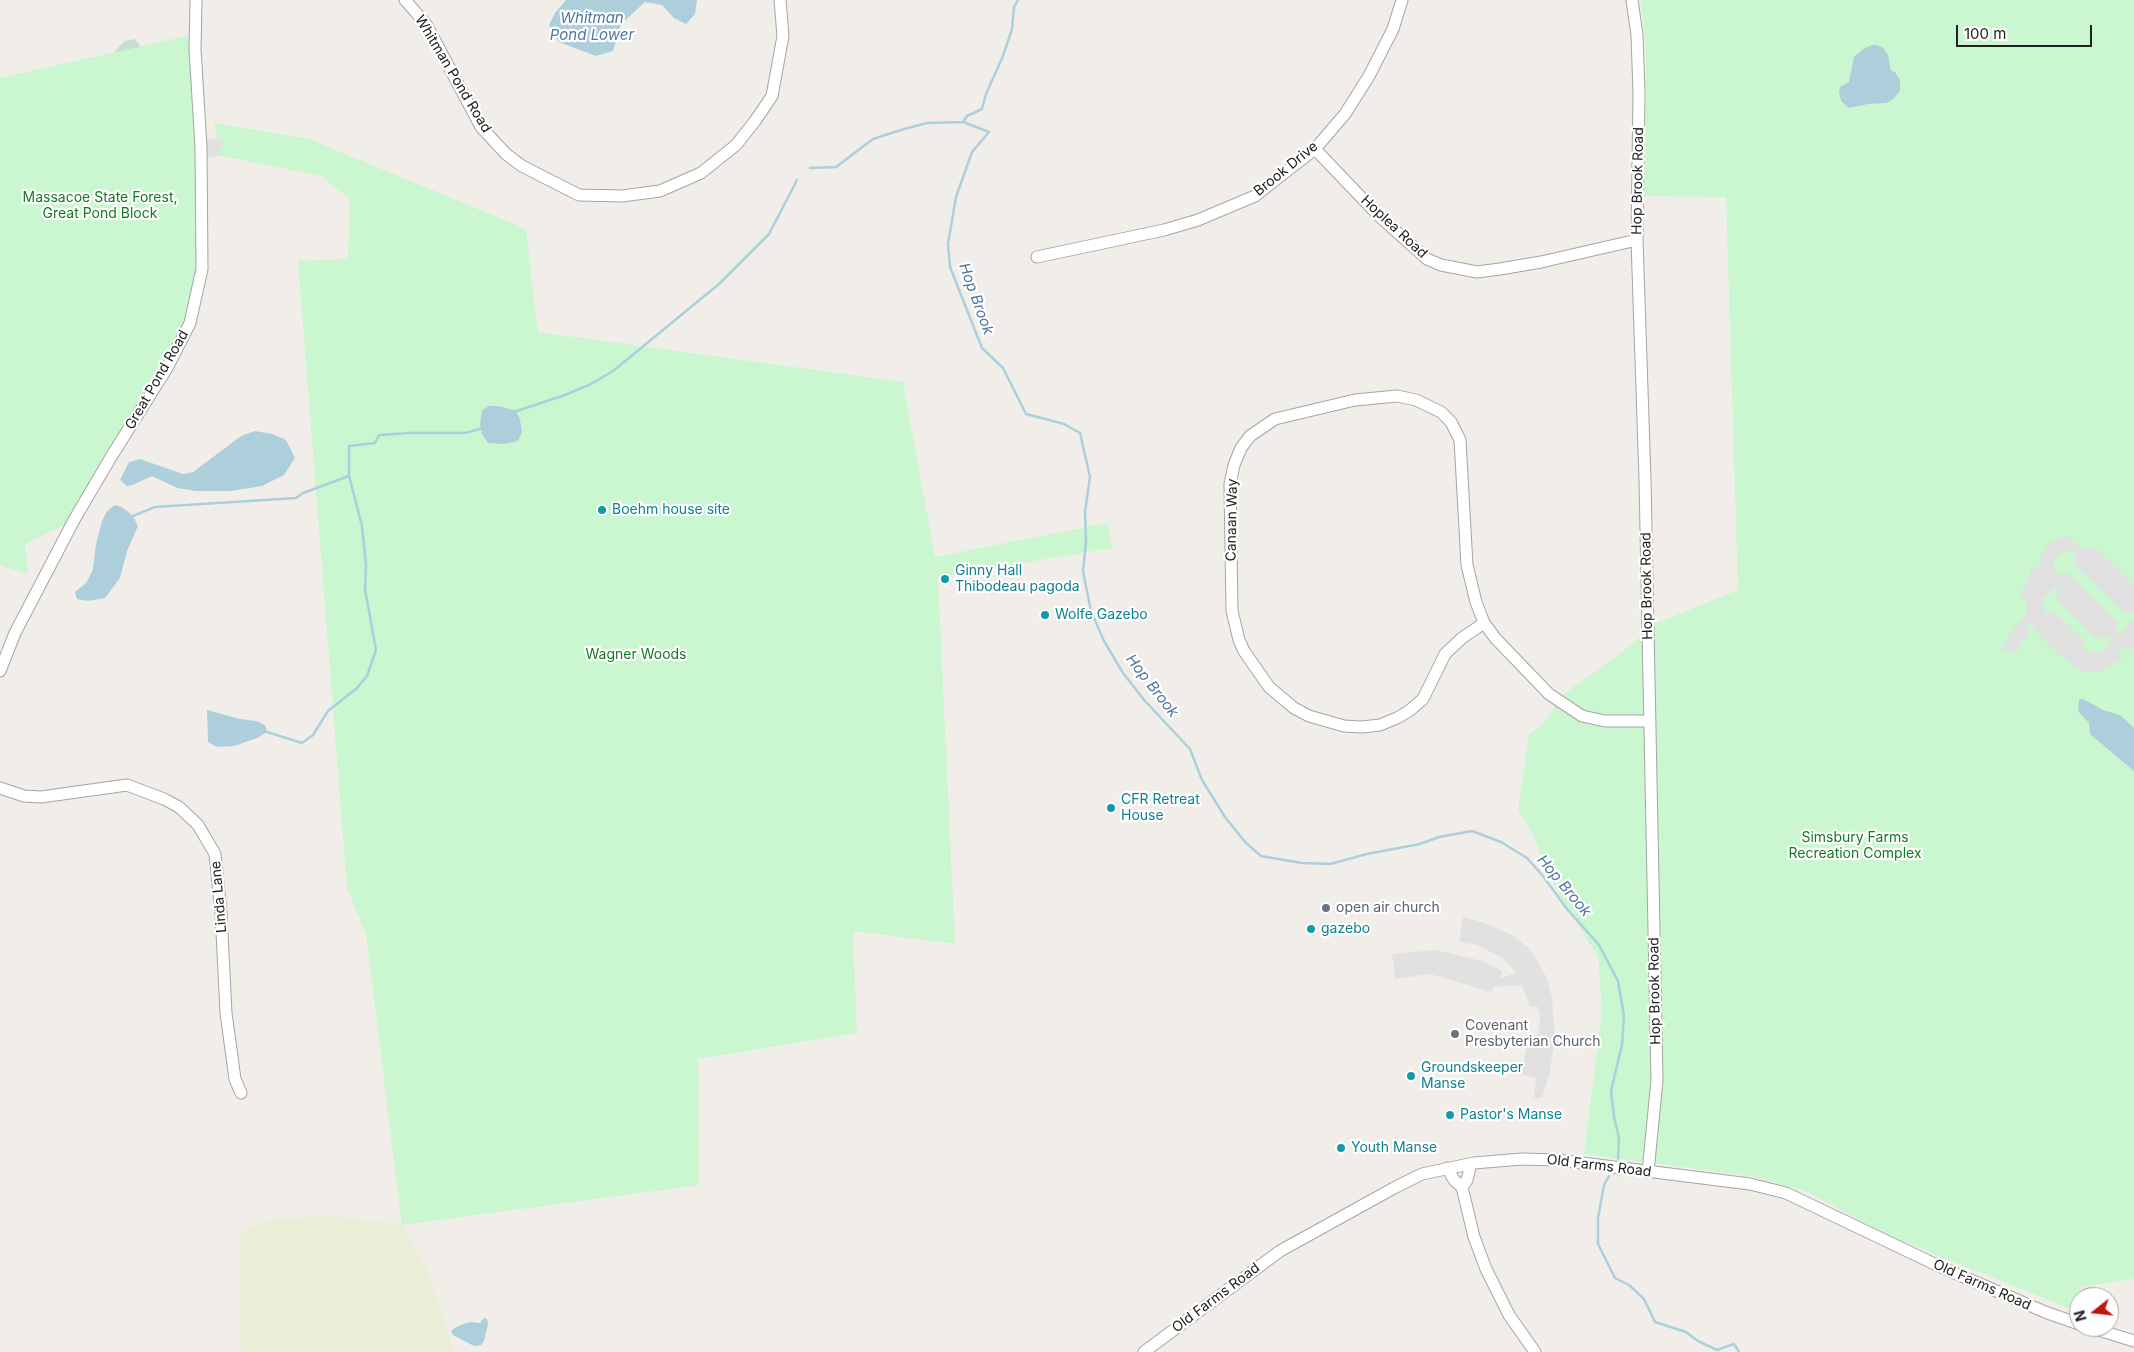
<!DOCTYPE html>
<style>
body{margin:0}
#map{position:relative;width:2134px;height:1352px;overflow:hidden;background:#f1eee9;font-family:Inter,sans-serif}
canvas{display:block}
.north{position:absolute;left:2069px;top:1287px;width:50px;height:50px;box-sizing:border-box;background:#fff;border:1px solid #a6a6a6;border-radius:50%;rotate:254deg;font-size:14px;font-weight:700;line-height:20px;text-align:center;color:#212121}
.north::after{content:'';display:block;margin:auto;width:18px;height:22px;background:#c4160f;clip-path:polygon(50% 0,100% 100%,50% 72%,0 100%)}
.scale{position:absolute;left:1956px;top:25px;width:136px;height:22px;box-sizing:border-box;border:2px solid #212121;border-top:0;padding-left:6px;font-size:15px;line-height:18px;white-space:nowrap;color:#212121;-webkit-text-stroke:4px #fff;paint-order:stroke}
</style>
<div id="map">
<canvas width="2134" height="1352"></canvas>
<div class="north">N</div>
<div class="scale">100 m</div>
</div>
<script>
const ctx = document.querySelector('canvas').getContext('2d');
ctx.lineJoin = 'round';
function fill(path, color) {
  ctx.fillStyle = color;
  ctx.fill(path, 'evenodd');
}
function shape(rows) {
  const path = new Path2D();
  for (const r of rows) {
    path.moveTo(r[0], r[1]);
    for (let i = 2; i < r.length; i += 2) path.lineTo(r[i], r[i + 1]);
  }
  return path;
}
function trace(path, color, width, dash) {
  ctx.strokeStyle = color;
  ctx.lineWidth = width;
  ctx.lineCap = dash ? 'butt' : 'round';
  ctx.setLineDash(dash || []);
  ctx.stroke(path);
}
function drawText(font, color, halo, rows, align = 'center') {
  ctx.font = font + ' Inter,sans-serif';
  ctx.lineWidth = 4.5;
  ctx.setLineDash([]);
  ctx.textBaseline = 'middle';
  ctx.strokeStyle = halo;
  ctx.fillStyle = color;
  for (const [text, x, y, turn = 0] of rows) {
    ctx.save();
    ctx.translate(x, y);
    ctx.rotate((+turn || 0) * Math.PI / 180);
    ctx.textAlign = isNaN(turn) ? turn : align;
    if (halo) ctx.strokeText(text, 0, 0);
    ctx.fillText(text, 0, 0);
    ctx.restore();
  }
}
const farmland = shape([
 [324,1215,402,1225,428,1272,454,1352,241,1352,239,1238,249,1226,271,1220]
]);
const wetland = shape([
 [135,39,142,48,115,58,115,51,125,41]
]);
const park = shape([
 [1643,0,2134,0,2134,1279,2081,1287,2076,1311,1887,1235,1806,1191,1750,1176,1584,1154,1602,1009,1598,957,1556,889,1533,835,1518,809,1529,735,1547,719,1564,694,1622,652,1657,623,1738,590,1726,197,1642,196,1646,157,1646,48,1641,1],
 [196,34,202,269,190,323,74,520,25,544,28,574,0,565,0,78],
 [215,123,309,139,526,229,538,332,903,382,935,557,1107,523,1112,548,938,577,955,944,853,931,857,1033,698,1059,699,1185,402,1225,366,935,347,888,298,261,348,259,350,199,321,176,217,155]
]);
const parking = shape([
 [222,138,224,144,216,157,201,158,200,140],
 [2065,535,2087,551,2094,547,2134,585,2134,611,2130,611,2126,615,2073,563,2077,557,2073,552,2061,553,2053,563,2055,572,2060,576,2066,572,2118,622,2115,629,2116,632,2123,631,2134,620,2134,646,2129,651,2124,648,2120,650,2119,653,2122,659,2099,672,2082,671,2075,667,2049,645,2029,623,2025,626,2030,631,2020,644,2016,654,2002,649,2010,634,2025,616,2027,600,2020,595,2028,580,2031,567,2040,568,2040,564,2038,562,2044,551,2049,544],
 [2055,587,2059,592,2056,599,2097,639,2102,636,2109,638,2110,644,2103,650,2097,652,2085,651,2082,647,2084,641,2052,610,2048,614,2044,610,2043,601,2044,597],
 [1463,917,1485,923,1514,936,1530,949,1547,978,1552,998,1555,1040,1549,1075,1542,1098,1534,1098,1536,1078,1522,1075,1528,1038,1539,1034,1540,1015,1537,1006,1530,1007,1522,985,1494,987,1491,992,1430,974,1395,979,1392,954,1436,950,1482,961,1502,971,1500,978,1517,973,1501,957,1477,945,1459,942]
]);
const water = shape([
 [566,0,697,0,695,14,686,24,674,18,662,5,645,2,621,24,613,51,596,56,559,42,554,36,549,25,555,13],
 [1872,45,1877,45,1883,48,1888,55,1891,71,1895,72,1900,80,1900,91,1893,99,1887,103,1868,104,1849,108,1841,101,1839,91,1840,87,1849,82,1854,57,1863,49],
 [489,406,499,406,516,411,520,420,522,432,518,441,504,444,488,443,482,434,480,424,482,410],
 [255,431,272,434,286,440,295,458,284,475,262,486,231,491,196,491,177,488,152,476,132,485,127,486,120,480,129,462,140,459,183,474,193,472,241,436],
 [115,505,122,507,133,516,138,526,127,551,120,578,105,598,88,601,77,599,75,592,87,582,93,569,96,544,102,521,107,511],
 [2079,699,2083,699,2103,710,2120,715,2134,728,2134,771,2090,734,2089,723,2078,711],
 [207,710,240,719,256,721,265,725,267,732,257,738,234,746,217,747,208,742],
 [484,1318,487,1319,488,1324,484,1341,481,1345,474,1346,453,1335,451,1331,458,1326,470,1322,480,1323]
]);
const stream = shape([
 [1018,0,1014,7,1012,29,1003,56,986,94,982,109,967,116,963,122,989,132,972,152,956,197,948,244,950,267,982,348,1003,368,1026,414,1064,424,1080,433,1090,477,1085,512,1086,542,1083,571,1091,611,1104,641,1123,673,1145,701,1190,749,1202,780,1225,817,1246,843,1261,856,1302,863,1330,864,1367,854,1420,844,1439,837,1472,831,1501,842,1527,858,1543,876,1567,909,1599,945,1618,981,1624,1016,1622,1045,1611,1091,1614,1117,1619,1138,1618,1159],
 [810,168,836,167,873,139,904,129,927,123,963,122],
 [514,412,565,395,591,384,613,371,719,284,769,234,797,180],
 [133,516,155,507,296,498,303,493,349,476],
 [267,732,302,743,313,735,328,711,357,688,367,676,376,650,365,589,366,565,362,526,349,476,349,446,375,443,379,435,410,433,465,433,483,428],
 [1609,1176,1604,1185,1598,1218,1598,1244,1615,1278,1629,1285,1644,1299,1655,1322,1686,1332,1698,1341,1717,1350,1734,1344,1739,1352]
]);
const minor = shape([
 [405,0,426,24,481,127,506,154,522,166,579,195,622,196,660,191,701,173,736,145,755,121,772,96,783,36,780,0],
 [1632,0,1637,35,1639,93,1637,240,1645,479,1657,1080,1648,1172],
 [1315,149,1379,216,1427,259,1441,265,1477,272,1500,269,1541,262,1637,240],
 [1037,257,1164,230,1198,220,1255,196,1315,149,1345,114,1369,76,1393,29,1402,0],
 [1397,396,1416,400,1441,412,1451,422,1460,440,1467,565,1476,602,1484,623,1462,638,1445,654,1423,699,1409,711,1397,718,1380,725,1362,727,1344,726,1309,716,1294,708,1269,687,1244,651,1239,640,1232,611,1230,484,1234,465,1241,448,1250,436,1275,419,1355,400,1397,396],
 [1484,623,1496,639,1549,694,1582,716,1605,721,1650,721],
 [0,671,15,633,74,520,111,457,167,368,190,323,202,269,201,147,195,49,196,0],
 [0,788,24,796,41,797,127,785,164,799,179,807,198,825,215,854,221,912,226,1013,235,1079,241,1093],
 [1447,1168,1454,1180,1462,1187,1474,1237,1486,1269,1509,1315,1535,1352],
 [1462,1187,1467,1180,1471,1164],
 [2089,1327,2134,1341],
 [1144,1352,1280,1251,1394,1188,1422,1174,1474,1163,1522,1159,1558,1160,1750,1184,1786,1193,1943,1268,2045,1312,2079,1324]
]);
const markers = [
 [602,510,5,"#0f9aa8"],
 [945,579,5,"#0f9aa8"],
 [1045,615,5,"#0f9aa8"],
 [1111,808,5,"#0f9aa8"],
 [1326,908,5,"#6b7280"],
 [1311,929,5,"#0f9aa8"],
 [1455,1034,5,"#6b7280"],
 [1411,1076,5,"#0f9aa8"],
 [1450,1115,5,"#0f9aa8"],
 [1341,1148,5,"#0f9aa8"]
];
const streetNames = [
 ["Whitman Pond Road",453,74,59],
 ["Brook Drive",1286,169,-39],
 ["Hop Brook Road",1638,181,-89],
 ["Hoplea Road",1394,227,43],
 ["Great Pond Road",157,380,-60],
 ["Canaan Way",1232,520,-89],
 ["Hop Brook Road",1647,586,-91],
 ["Linda Lane",219,897,-95],
 ["Hop Brook Road",1655,991,-91],
 ["Old Farms Road",1599,1166,7],
 ["Old Farms Road",1982,1285,24],
 ["Old Farms Road",1216,1298,-37]
];
const parkNames = [
 ["Massacoe State Forest,",100,198],
 ["Great Pond Block",100,214],
 ["Wagner Woods",636,655],
 ["Simsbury Farms",1855,838],
 ["Recreation Complex",1855,854]
];
const cultureNames = [
 ["Boehm house site",612,510],
 ["Ginny Hall",955,571],
 ["Thibodeau pagoda",955,587],
 ["Wolfe Gazebo",1055,615],
 ["CFR Retreat",1121,800],
 ["House",1121,816],
 ["gazebo",1321,929],
 ["Groundskeeper",1421,1068],
 ["Manse",1421,1084],
 ["Pastor's Manse",1460,1115],
 ["Youth Manse",1351,1148]
];
const worshipNames = [
 ["open air church",1336,908],
 ["Covenant",1465,1026],
 ["Presbyterian Church",1465,1042]
];
const waterNames = [
 ["Whitman",592,18],
 ["Pond Lower",592,35],
 ["Hop Brook",976,299,70],
 ["Hop Brook",1152,686,52],
 ["Hop Brook",1564,886,50]
];
fill(farmland, '#ebeed6');
fill(wetland, '#c7ded4');
fill(park, '#caf6d0');
fill(parking, '#e1e1e1');
fill(water, '#adcfdb');
trace(stream, '#adcfdb', 2.5);
trace(minor, '#a5a5a5', 13);
trace(minor, '#fff', 11);
for (const [x, y, r, color] of markers) {
  const dot = new Path2D();
  dot.arc(x, y, r, 0, 2 * Math.PI);
  ctx.fillStyle = color;
  ctx.fill(dot);
  trace(dot, '#fff', 2);
}
drawText('14px', '#212121', '#fff', streetNames);
drawText('14px', '#147a21', '#fff', parkNames);
drawText('14px', '#0d838f', '#fff', cultureNames, 'left');
drawText('14px', '#5b616d', '#fff', worshipNames, 'left');
drawText('italic 15px', '#5077a3', '#fff', waterNames);
</script>
